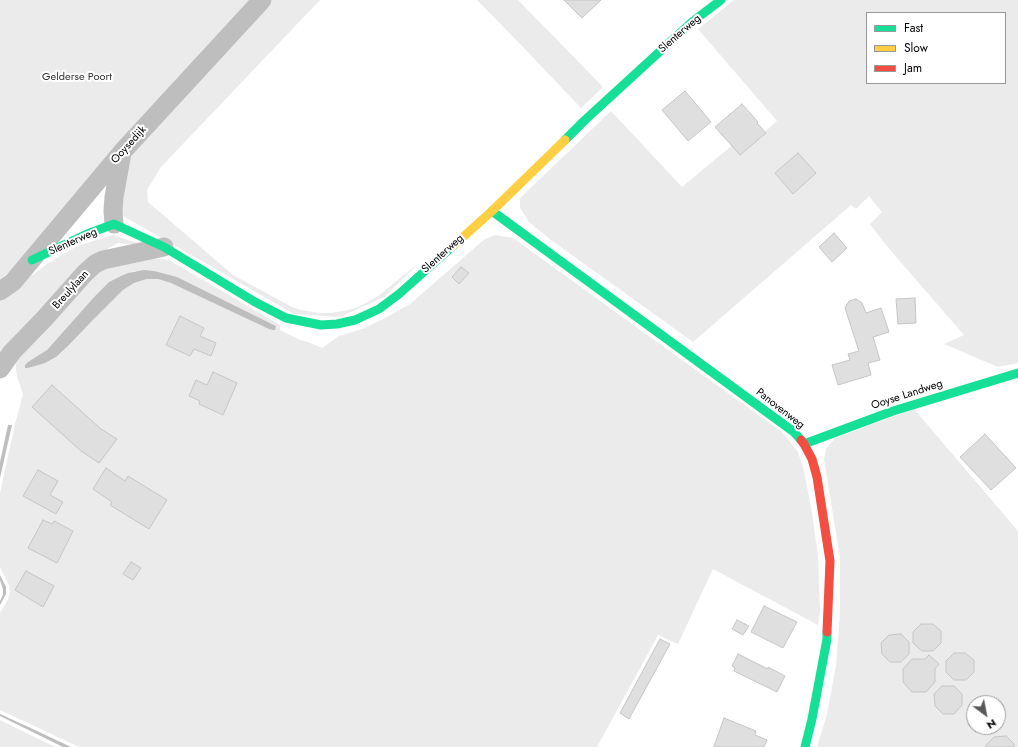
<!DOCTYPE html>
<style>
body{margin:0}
#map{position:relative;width:1018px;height:747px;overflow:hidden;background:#fff;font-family:Jost,sans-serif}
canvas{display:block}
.legend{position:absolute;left:866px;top:12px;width:140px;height:72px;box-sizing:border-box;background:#fff;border:1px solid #999;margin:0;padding:5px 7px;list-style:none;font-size:12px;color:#000}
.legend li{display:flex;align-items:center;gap:8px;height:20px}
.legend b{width:20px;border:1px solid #999}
.north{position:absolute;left:966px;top:695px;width:40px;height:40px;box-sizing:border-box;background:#fff;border:1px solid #999;border-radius:50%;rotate:148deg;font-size:11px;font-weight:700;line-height:16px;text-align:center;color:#000}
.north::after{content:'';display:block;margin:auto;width:14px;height:18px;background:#595959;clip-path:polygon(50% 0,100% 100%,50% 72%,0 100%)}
</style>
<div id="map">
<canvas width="1018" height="747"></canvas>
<ul class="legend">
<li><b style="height:5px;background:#16e098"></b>Fast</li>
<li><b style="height:5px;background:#ffcf43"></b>Slow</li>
<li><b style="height:5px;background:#f24e42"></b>Jam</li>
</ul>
<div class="north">N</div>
</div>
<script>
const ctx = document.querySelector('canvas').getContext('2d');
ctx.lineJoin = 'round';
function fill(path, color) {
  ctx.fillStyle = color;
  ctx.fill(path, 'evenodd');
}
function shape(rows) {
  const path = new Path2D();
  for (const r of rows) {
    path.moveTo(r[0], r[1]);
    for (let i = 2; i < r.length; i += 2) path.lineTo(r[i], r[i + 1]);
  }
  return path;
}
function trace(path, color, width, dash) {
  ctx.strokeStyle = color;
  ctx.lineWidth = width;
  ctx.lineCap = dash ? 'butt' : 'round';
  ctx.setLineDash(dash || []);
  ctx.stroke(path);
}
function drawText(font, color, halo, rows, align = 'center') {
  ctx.font = font + ' Jost,sans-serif';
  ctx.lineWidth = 4;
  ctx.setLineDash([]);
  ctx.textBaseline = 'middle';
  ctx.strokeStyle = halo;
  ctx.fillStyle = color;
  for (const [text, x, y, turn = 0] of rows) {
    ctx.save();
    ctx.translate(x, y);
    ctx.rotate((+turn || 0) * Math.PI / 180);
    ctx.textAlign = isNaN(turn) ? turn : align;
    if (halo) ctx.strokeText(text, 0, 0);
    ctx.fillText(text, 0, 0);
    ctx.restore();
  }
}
const green = shape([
 [0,0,256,0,11,271,0,279],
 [272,0,320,0,161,167,147,190,148,202,233,275,290,306,301,310,319,313,331,313,344,311,355,308,366,303,377,297,421,261,384,297,340,317,294,314,123,216,120,211,129,160,135,150],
 [477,0,518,0,603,87,581,108,524,48],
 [734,0,1018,0,1018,363,998,367,944,344,964,335,885,244,870,224,882,212,869,196,856,209,851,205,693,342,551,240,529,222,520,208,520,198,611,111,682,187,735,143,742,152,777,121,698,29],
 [867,13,1005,13,1005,83,867,83],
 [113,235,143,245,118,243,88,260,0,354,0,299,47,264,77,246],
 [495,235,513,238,782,432,798,452,804,471,812,513,818,556,820,611,818,625,713,569,678,644,658,635,597,747,79,747,0,710,0,613,8,599,10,592,9,585,0,567,0,493,15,424,23,394,17,377,16,370,16,363,18,359,78,289,104,269,150,258,169,260,280,325,280,330,300,340,308,342,322,348,339,336,365,328,389,316,410,304,485,239],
 [135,271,177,277,276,326,273,330,171,283,158,279,147,279,134,283,123,290,90,323,62,352,51,360,28,368,25,365,47,350,95,296,109,282,121,276],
 [914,409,1018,531,1018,747,817,747,827,714,836,666,840,612,840,558,824,459,826,449,835,438],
 [974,703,998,703,998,727,974,727],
 [0,720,4,722,55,747,0,747]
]);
const water = shape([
 [144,270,154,271,177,277,276,326,275,330,273,330,269,329,171,283,158,279,147,279,134,283,123,290,90,323,67,347,56,357,45,363,28,368,25,368,25,365,28,362,47,350,95,296,109,282,121,276,128,273],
 [8,425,12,425,0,478,0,462],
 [0,575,6,587,6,594,0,605,0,601,3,595,3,589,0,580],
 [0,714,35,730,71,747,63,747,0,716]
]);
const building = shape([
 [564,0,601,0,582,18,564,0],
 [685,91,711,122,688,141,662,110,685,91],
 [742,104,758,122,757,123,766,133,740,155,715,127,742,104],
 [798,153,816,173,793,194,775,173,798,153],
 [834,233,847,248,832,262,819,247,834,233],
 [461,267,469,273,459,284,452,277,461,267],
 [915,298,916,323,898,324,896,299,915,298],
 [856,299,862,303,866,313,881,308,889,332,873,337,880,360,868,363,871,375,838,385,832,365,850,360,848,354,859,351,845,308,849,301,856,299],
 [180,316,204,328,200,336,216,343,211,356,194,349,190,356,166,345,180,316],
 [213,372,237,383,223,415,199,404,200,401,189,396,196,380,207,385,213,372],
 [52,385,101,429,117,439,99,463,81,451,32,407,52,385],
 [985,434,1016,468,991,490,960,457,985,434],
 [106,468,125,481,128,476,167,500,149,529,110,505,112,502,93,489,106,468],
 [38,470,58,481,50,495,63,502,56,514,23,496,38,470],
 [43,520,52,524,54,521,73,531,57,563,28,548,43,520],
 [131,562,141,568,133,580,123,574,131,562],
 [26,571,54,586,43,607,15,590,26,571],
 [764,606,797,622,783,648,751,632,764,606],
 [737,620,749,626,743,635,732,629,737,620],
 [921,624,933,624,941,631,941,643,933,651,922,651,913,643,913,632,921,624],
 [901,634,909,642,909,654,901,662,890,662,882,654,881,643,889,635,901,634],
 [660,639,670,644,629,719,620,713,660,639],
 [954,653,965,653,974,660,974,672,966,680,954,680,946,672,946,661,954,653],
 [738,654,768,669,768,667,785,676,777,692,734,671,735,668,732,666,738,654],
 [929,655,939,664,935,669,935,682,926,692,912,692,903,682,903,669,912,659,925,659,929,655],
 [942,686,954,686,962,694,962,705,954,714,943,714,935,706,934,694,942,686],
 [724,718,756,731,755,735,767,740,764,747,714,747,714,746,724,718],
 [1006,736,1014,744,1014,747,986,747,986,745,994,737,1006,736]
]);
const street = shape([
 [114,224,113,211,114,197,122,153],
 [0,291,13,282,122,152,262,0],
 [0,369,12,352,44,319,85,273,95,264,103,260,164,247]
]);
const fast = shape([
 [565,140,585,120,692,22,721,0],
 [492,211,794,432,801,440],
 [32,260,87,234,114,224,164,247,255,302,286,318,321,325,337,324,355,320,379,309,399,294,453,246],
 [804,444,893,411,1018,373],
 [805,747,812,719,827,639,827,632]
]);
const slow = shape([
 [453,246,492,211,565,140]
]);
const jam = shape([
 [801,440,804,444,812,459,817,477,830,561,827,632]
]);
const streetNames = [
 ["Slenterweg",680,34,-41],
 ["Ooysedijk",129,145,-48],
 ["Slenterweg",73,242,-24],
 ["Slenterweg",443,254,-42],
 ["Breulylaan",71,290,-48],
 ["Ooyse Landweg",907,395,-18],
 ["Panovenweg",780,409,38]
];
const parkNames = [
 ["Gelderse Poort",77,77]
];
fill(green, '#ebebeb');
fill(water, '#bebebe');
fill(building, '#dfdfdf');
trace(building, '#c6c6c6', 1);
trace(street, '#bebebe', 19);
trace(fast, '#16e098', 9);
trace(slow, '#ffcf43', 9);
trace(jam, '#f24e42', 9);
drawText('11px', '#000', '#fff', streetNames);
drawText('11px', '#323232', '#fff', parkNames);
</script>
